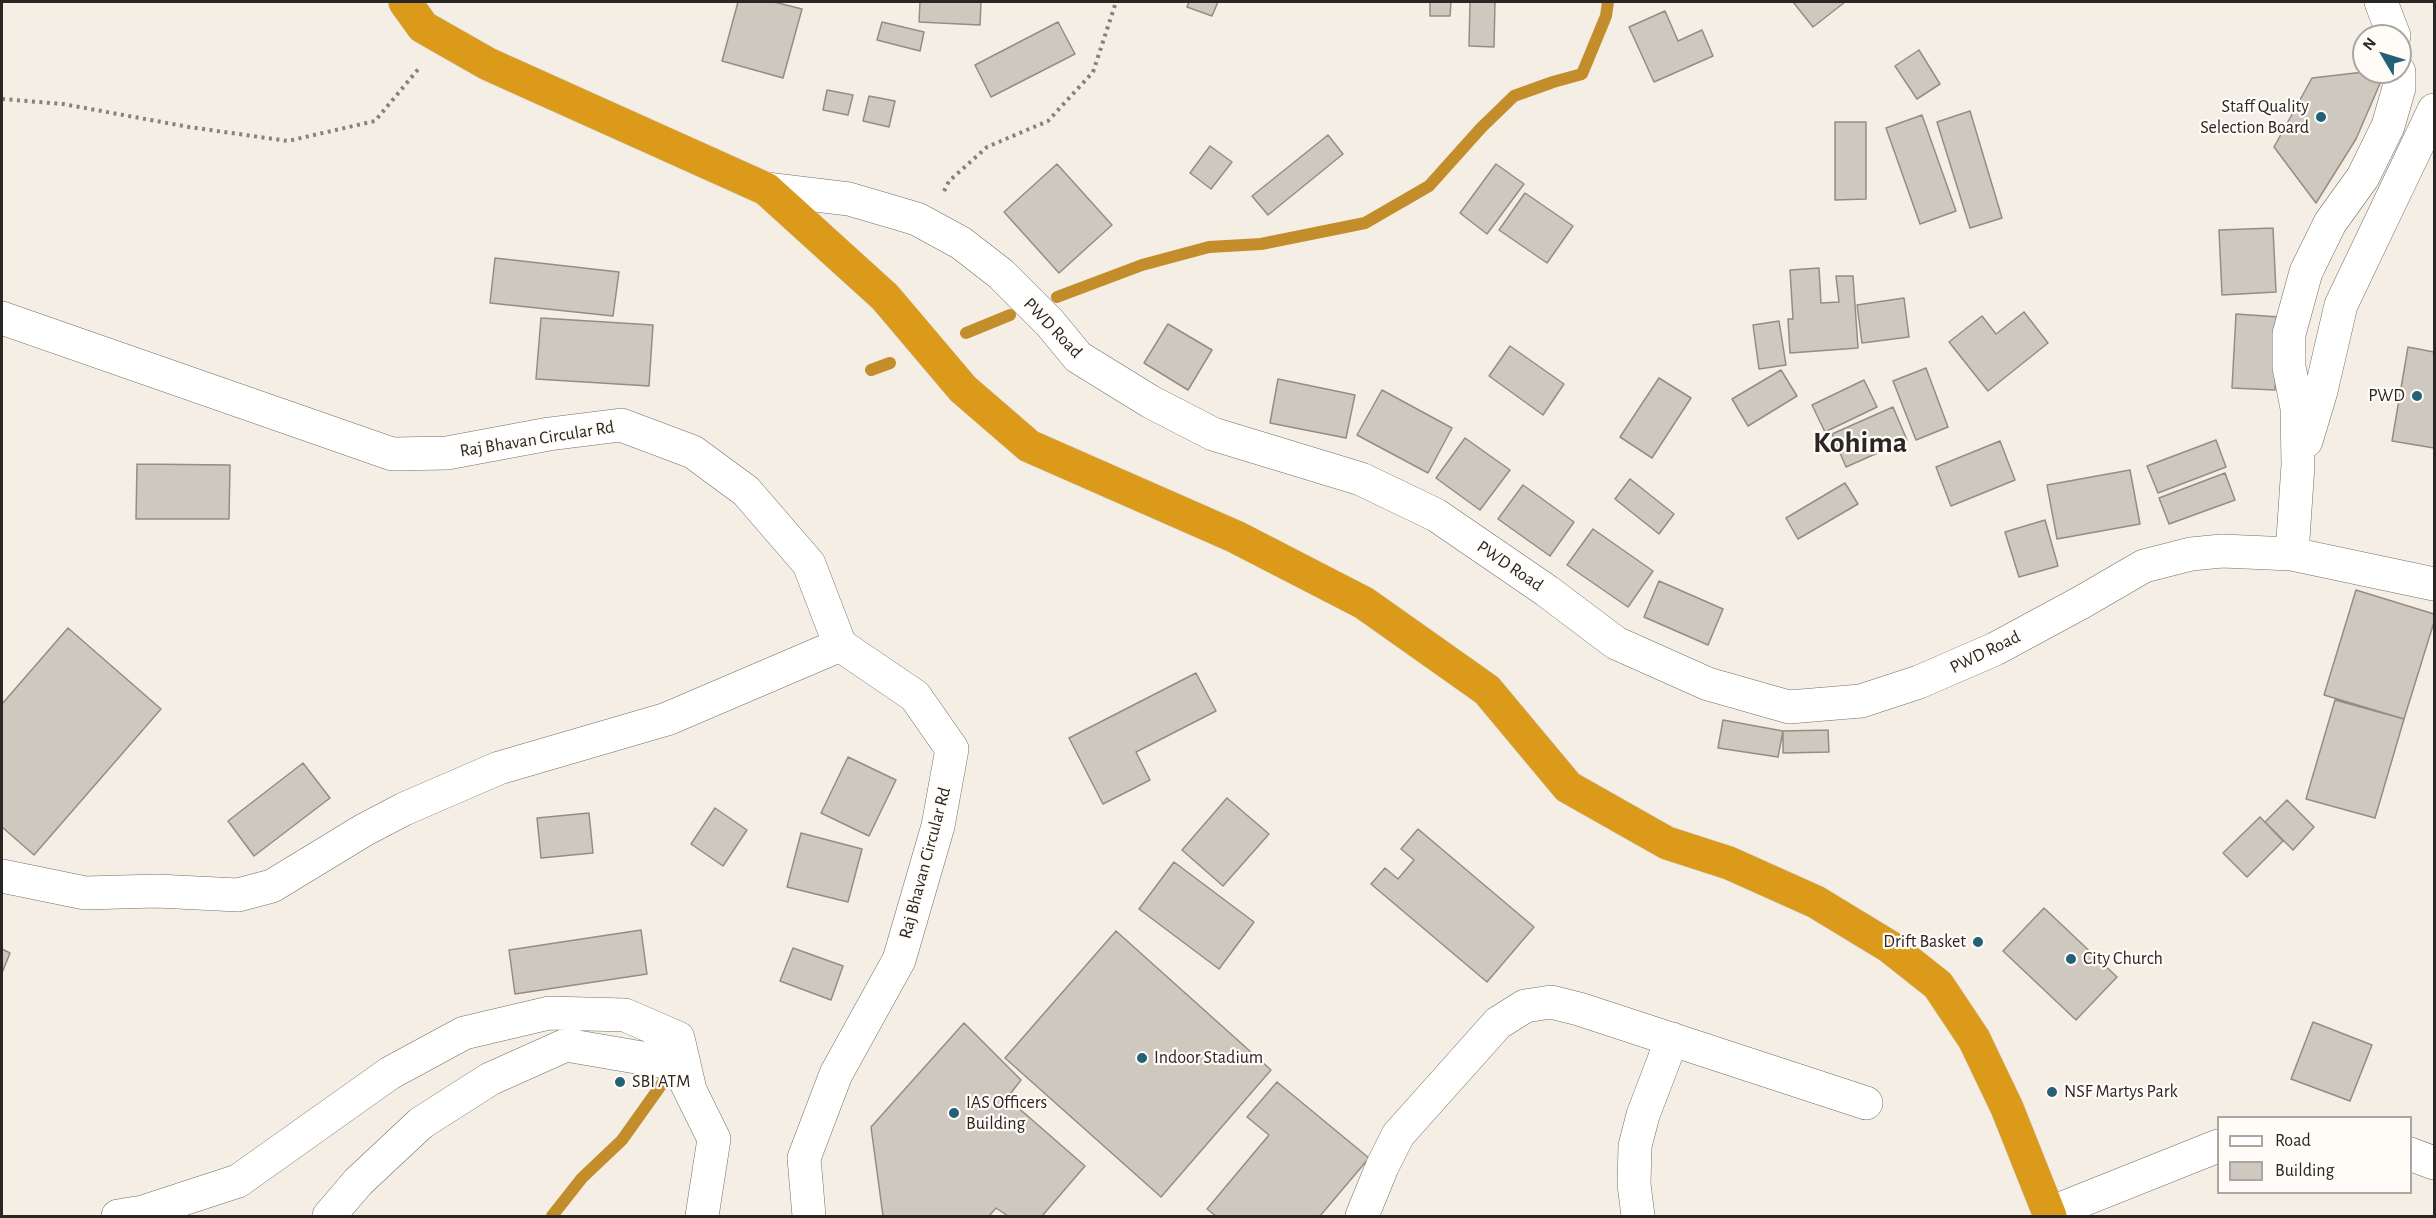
<!DOCTYPE html>
<style>
body{margin:0}
#map{position:relative;width:2436px;height:1218px;overflow:hidden;background:#f5eee4;font-family:"Alegreya Sans",sans-serif}
canvas{display:block}
.frame{position:absolute;inset:0;border:3px solid #292623;pointer-events:none}
.legend{position:absolute;left:2217px;top:1116px;width:195px;height:78px;box-sizing:border-box;background:#fffcf8;border:2px solid #a9a6a3;margin:0;padding:8px 10px;list-style:none;font-size:18px;color:#292623}
.legend li{display:flex;align-items:center;gap:12px;height:30px}
.legend b{width:30px;border:2px solid #a9a6a3}
.north{position:absolute;left:2352px;top:24px;width:60px;height:60px;box-sizing:border-box;background:#fffcf8;border:2px solid #a9a6a3;border-radius:50%;rotate:308deg;font-size:16px;font-weight:700;line-height:24px;text-align:center;color:#292623}
.north::after{content:'';display:block;margin:auto;width:21px;height:27px;background:#246178;clip-path:polygon(50% 0,100% 100%,50% 72%,0 100%)}
</style>
<div id="map">
<canvas width="2436" height="1218"></canvas>
<div class="frame"></div>
<ul class="legend">
<li><b style="height:8px;background:#fff"></b>Road</li>
<li><b style="height:16px;background:#cec8be"></b>Building</li>
</ul>
<div class="north">N</div>
</div>
<script>
const ctx = document.querySelector('canvas').getContext('2d');
ctx.lineJoin = 'round';
function shape(rows) {
  const path = new Path2D();
  for (const r of rows) {
    path.moveTo(r[0], r[1]);
    for (let i = 2; i < r.length; i += 2) path.lineTo(r[i], r[i + 1]);
  }
  return path;
}
function trace(path, color, width, dash) {
  ctx.strokeStyle = color;
  ctx.lineWidth = width;
  ctx.lineCap = dash ? 'butt' : 'round';
  ctx.setLineDash(dash || []);
  ctx.stroke(path);
}
function fill(path, color) {
  ctx.fillStyle = color;
  ctx.fill(path, 'evenodd');
}
function drawText(font, color, halo, rows, align = 'center') {
  ctx.font = font + ' "Alegreya Sans",sans-serif';
  ctx.lineWidth = 4.5;
  ctx.setLineDash([]);
  ctx.textBaseline = 'middle';
  ctx.strokeStyle = halo;
  ctx.fillStyle = color;
  for (const [text, x, y, turn = 0] of rows) {
    ctx.save();
    ctx.translate(x, y);
    ctx.rotate((+turn || 0) * Math.PI / 180);
    ctx.textAlign = isNaN(turn) ? turn : align;
    if (halo) ctx.strokeText(text, 0, 0);
    ctx.fillText(text, 0, 0);
    ctx.restore();
  }
}
const stream = shape([
 [1057,297,1142,265,1209,247,1261,244,1365,223,1429,186,1481,128,1514,96,1553,82,1582,74,1606,16,1608,2],
 [966,333,1010,315],
 [871,370,890,363],
 [552,1216,582,1178,622,1140,674,1067]
]);
const building = shape([
 [738,2,774,2,802,9,783,78,722,61,738,2],
 [920,2,981,2,980,25,919,22,920,2],
 [1189,2,1218,2,1212,16,1187,7,1189,2],
 [1430,2,1451,2,1450,16,1430,16,1430,2],
 [1470,2,1495,2,1494,47,1469,46,1470,2],
 [1793,2,1845,2,1813,27,1793,2],
 [1665,11,1678,41,1702,30,1713,56,1654,82,1629,27,1665,11],
 [882,22,924,32,920,51,877,40,882,22],
 [1058,22,1075,54,991,97,975,65,1058,22],
 [1919,50,1940,84,1917,99,1895,66,1919,50],
 [2364,72,2385,72,2356,139,2316,203,2274,147,2312,78,2364,72],
 [827,90,853,95,848,115,823,110,827,90],
 [869,96,895,101,889,127,863,121,869,96],
 [1970,111,2002,218,1970,228,1937,122,1970,111],
 [1922,115,1956,211,1920,224,1886,128,1922,115],
 [1835,122,1866,122,1866,199,1835,200,1835,122],
 [1328,135,1343,154,1268,215,1252,196,1328,135],
 [1210,146,1232,162,1211,189,1190,173,1210,146],
 [1057,164,1112,225,1059,273,1004,212,1057,164],
 [1496,164,1524,184,1487,234,1460,213,1496,164],
 [1525,193,1573,226,1547,263,1499,230,1525,193],
 [2273,228,2276,292,2222,295,2219,230,2273,228],
 [495,258,619,272,613,316,490,303,495,258],
 [1819,268,1821,303,1839,302,1836,276,1853,276,1858,348,1790,353,1788,319,1793,319,1790,270,1819,268],
 [1904,298,1909,337,1862,343,1857,305,1904,298],
 [2024,312,2048,343,1988,391,1949,342,1982,316,1996,334,2024,312],
 [2236,314,2279,317,2275,390,2232,388,2236,314],
 [541,318,653,325,649,386,536,379,541,318],
 [1779,321,1786,365,1759,369,1753,325,1779,321],
 [1168,324,1212,350,1188,390,1144,363,1168,324],
 [1510,346,1564,384,1543,415,1489,376,1510,346],
 [2408,347,2434,352,2434,448,2392,441,2408,347],
 [1926,368,1948,427,1916,440,1893,381,1926,368],
 [1781,370,1797,396,1748,426,1732,399,1781,370],
 [1659,378,1691,398,1652,458,1620,437,1659,378],
 [1278,379,1355,395,1346,438,1270,423,1278,379],
 [1864,380,1877,407,1825,432,1812,405,1864,380],
 [1382,390,1452,428,1428,473,1357,435,1382,390],
 [1893,407,1907,440,1846,467,1832,434,1893,407],
 [1465,438,1510,470,1480,510,1436,478,1465,438],
 [2216,440,2226,467,2158,493,2147,466,2216,440],
 [2000,441,2015,480,1951,506,1936,467,2000,441],
 [137,464,230,465,229,519,136,519,137,464],
 [2130,470,2140,524,2057,539,2047,485,2130,470],
 [2225,473,2235,500,2169,524,2159,498,2225,473],
 [1630,479,1674,514,1659,534,1615,499,1630,479],
 [1845,483,1858,504,1798,539,1786,518,1845,483],
 [1523,485,1574,522,1550,556,1498,519,1523,485],
 [2045,520,2058,566,2019,577,2005,532,2045,520],
 [1593,529,1653,571,1628,607,1567,565,1593,529],
 [1659,581,1723,609,1708,645,1644,617,1659,581],
 [2356,590,2434,614,2434,622,2404,719,2324,695,2356,590],
 [68,628,161,709,34,855,2,827,2,704,68,628],
 [1196,673,1216,711,1136,752,1150,780,1103,804,1069,738,1196,673],
 [2335,700,2404,719,2375,818,2306,799,2335,700],
 [1723,720,1783,731,1778,757,1718,748,1723,720],
 [1828,730,1829,752,1783,753,1783,731,1828,730],
 [848,757,896,780,869,836,821,813,848,757],
 [303,763,330,798,254,856,228,821,303,763],
 [1227,798,1269,834,1223,886,1182,850,1227,798],
 [2287,800,2314,827,2293,850,2265,822,2287,800],
 [715,808,747,830,723,866,691,844,715,808],
 [589,813,593,853,541,858,537,818,589,813],
 [2260,817,2283,841,2247,877,2223,853,2260,817],
 [1418,829,1534,927,1487,982,1371,884,1385,868,1398,879,1414,860,1401,849,1418,829],
 [801,833,862,849,848,902,787,887,801,833],
 [1174,862,1254,922,1219,969,1139,909,1174,862],
 [2044,908,2117,977,2076,1020,2003,951,2044,908],
 [641,930,647,974,515,994,509,950,641,930],
 [1116,931,1271,1070,1161,1197,1005,1058,1116,931],
 [793,948,843,966,831,1000,780,981,793,948],
 [2,949,10,953,2,973,2,949],
 [2313,1022,2372,1045,2350,1101,2291,1079,2313,1022],
 [964,1023,1021,1080,1007,1098,1085,1166,1042,1216,1008,1216,996,1208,989,1216,883,1216,871,1127,964,1023],
 [1277,1082,1369,1158,1320,1216,1216,1216,1207,1209,1269,1135,1247,1117,1277,1082]
]);
const path = shape([
 [2,99,63,104,189,127,288,141,375,121,420,67],
 [944,191,949,181,987,147,1048,121,1093,72,1116,2]
]);
const minor = shape([
 [2381,2,2394,36],
 [766,189,849,199,917,219,961,243,1001,274,1050,323,1078,357,1151,402,1213,434,1361,479,1436,515,1547,591,1616,643,1708,684,1789,707,1861,701,1919,682,1995,649,2082,602,2144,566,2191,554,2222,551,2292,554,2434,584],
 [2,318,392,454,447,453,549,434,621,425,693,452,746,491,809,564,840,645,915,696,952,749,938,826,899,960,836,1074,804,1158,809,1216],
 [2306,441,2321,391,2341,305,2434,110],
 [2292,554,2298,465,2297,408,2289,367,2289,334,2306,272,2330,223,2363,177,2388,126,2399,88,2399,72],
 [2,876,85,893,157,891,238,895,272,886,364,830,404,809,499,768,667,719,840,645],
 [2410,1154,2434,1163],
 [2050,1213,2218,1146],
 [118,1216,143,1212,238,1181,390,1073,464,1033,549,1013,625,1015,678,1038,690,1090],
 [329,1216,358,1182,421,1123,490,1079,566,1045,677,1064,714,1139,702,1216],
 [1362,1216,1382,1167,1398,1135,1498,1023,1525,1006,1551,1002,1579,1009,1866,1103],
 [1638,1216,1634,1184,1635,1146,1643,1115,1672,1039]
]);
const highway = shape([
 [405,2,423,27,488,64,766,189,885,297,963,389,1029,446,1236,537,1364,603,1487,690,1568,787,1667,843,1729,863,1816,902,1890,947,1938,985,1974,1039,2007,1108,2050,1216]
]);
const markers = [
 [2321,117,6,"#246178"],
 [2417,396,6,"#246178"],
 [1978,942,6,"#246178"],
 [2071,959,6,"#246178"],
 [1142,1058,6,"#246178"],
 [620,1082,6,"#246178"],
 [2052,1092,6,"#246178"],
 [954,1113,6,"#246178"]
];
const poiNames = [
 ["Staff Quality",2309,107,"right"],
 ["Selection Board",2309,128,"right"],
 ["PWD",2405,396,"right"],
 ["Drift Basket",1966,942,"right"],
 ["City Church",2083,959],
 ["Indoor Stadium",1154,1058],
 ["SBI ATM",632,1082],
 ["NSF Martys Park",2064,1092],
 ["IAS Officers",966,1103],
 ["Building",966,1124]
];
const streetNames = [
 ["PWD Road",1053,328,46],
 ["Raj Bhavan Circular Rd",537,439,-9],
 ["PWD Road",1510,566,34],
 ["PWD Road",1985,652,-26],
 ["Raj Bhavan Circular Rd",925,863,-75]
];
const townNames = [
 ["Kohima",1860,443]
];
trace(stream, '#c48d2c', 12);
fill(building, '#cec8be');
trace(building, '#938d84', 1.5);
trace(minor, '#746e65', 34);
trace(highway, '#d0cfcf', 34);
trace(path, '#86817b', 4, [3, 4.5]);
trace(minor, '#fff', 33);
trace(highway, '#db9a1a', 33);
for (const [x, y, r, color] of markers) {
  const dot = new Path2D();
  dot.arc(x, y, r, 0, 2 * Math.PI);
  ctx.fillStyle = color;
  ctx.fill(dot);
  trace(dot, '#fffcf8', 2);
}
drawText('18px', '#292623', '#fffcf8', poiNames, 'left');
drawText('18px', '#292623', '#fffcf8', streetNames);
drawText('bold 30px', '#292623', '#fffcf8', townNames);
</script>
